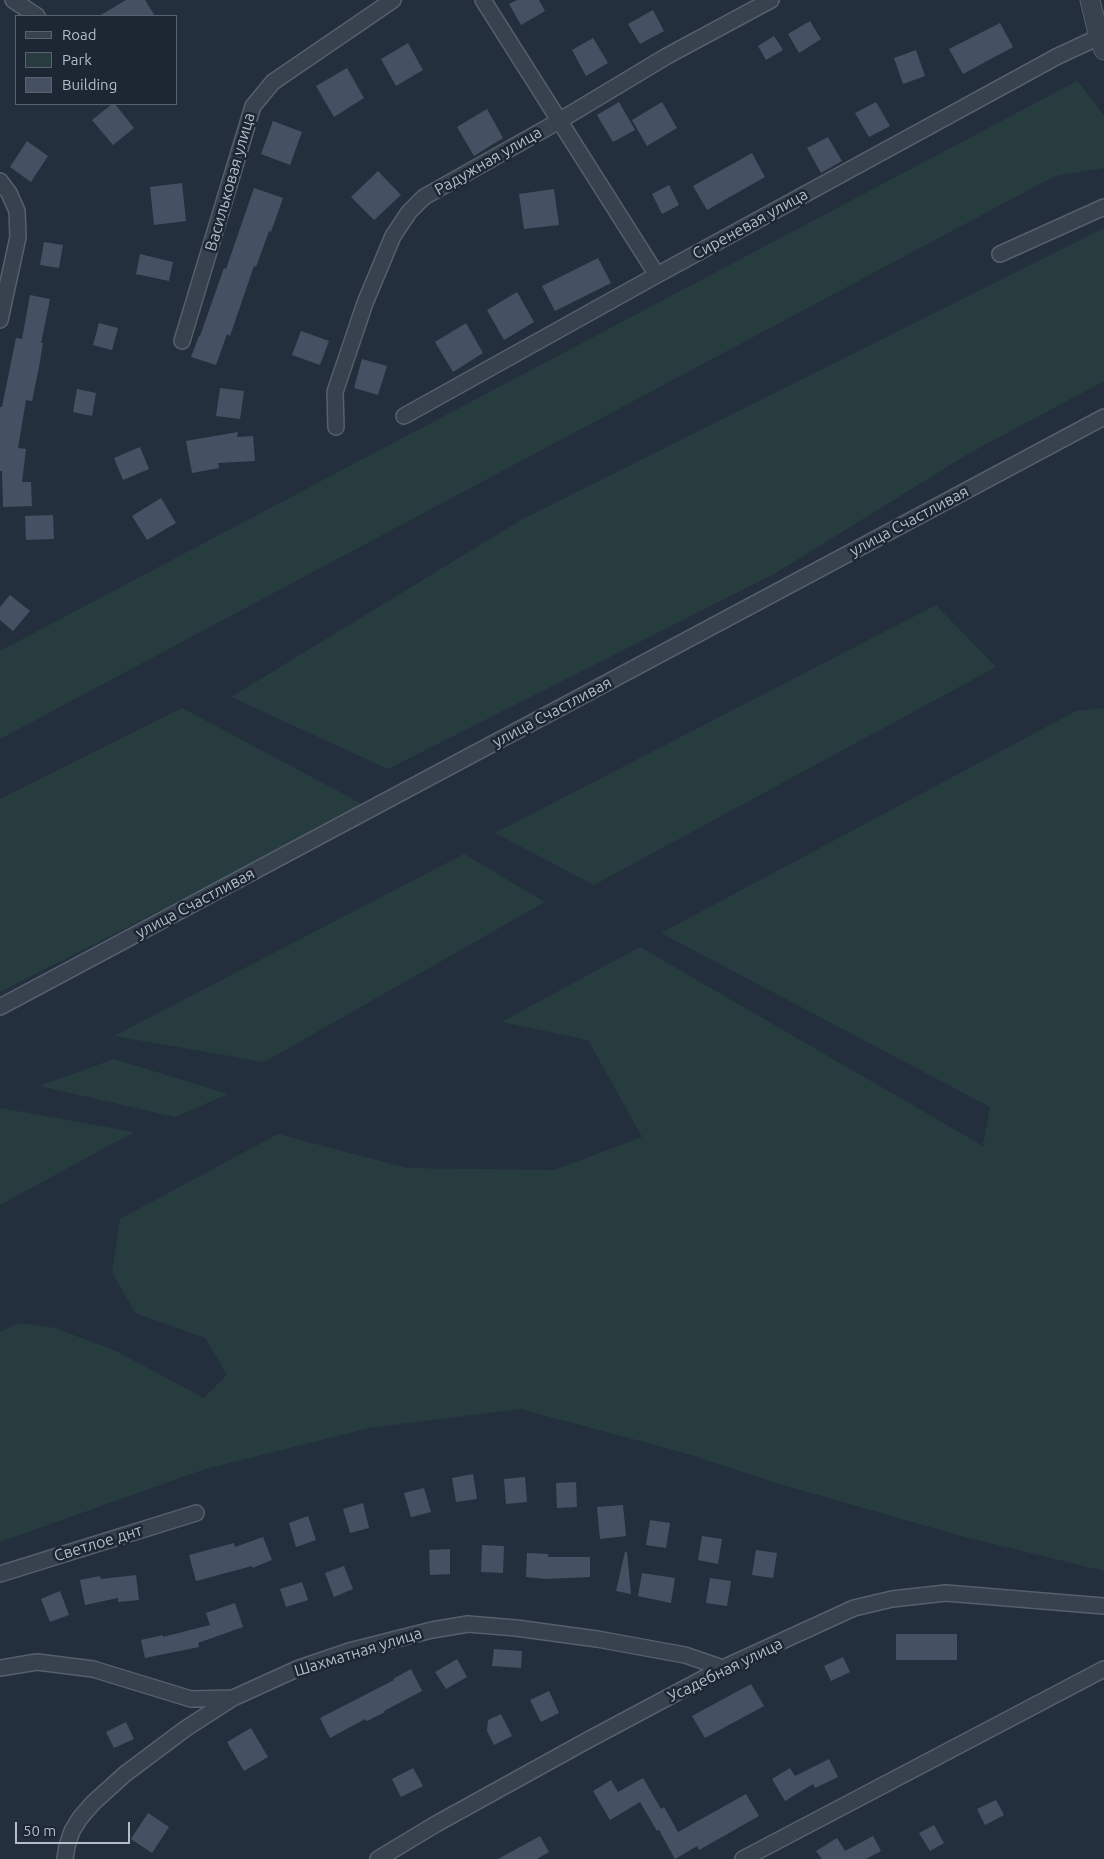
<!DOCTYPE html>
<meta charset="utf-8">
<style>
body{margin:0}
#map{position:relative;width:1104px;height:1859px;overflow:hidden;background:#242f3e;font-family:Ubuntu,sans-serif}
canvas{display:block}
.legend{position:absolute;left:15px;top:15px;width:162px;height:90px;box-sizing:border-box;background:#1d2633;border:1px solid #59626f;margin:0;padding:6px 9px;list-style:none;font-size:15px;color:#b4bcc9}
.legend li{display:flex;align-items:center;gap:10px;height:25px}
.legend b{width:25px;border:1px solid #59626f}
.scale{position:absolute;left:15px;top:1822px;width:115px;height:22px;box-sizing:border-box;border:2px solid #b4bcc9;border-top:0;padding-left:6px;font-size:15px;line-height:18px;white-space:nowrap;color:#b4bcc9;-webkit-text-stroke:4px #1d2633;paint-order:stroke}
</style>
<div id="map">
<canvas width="1104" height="1859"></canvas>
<ul class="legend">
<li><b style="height:6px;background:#38414e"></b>Road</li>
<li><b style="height:14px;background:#263c3f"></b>Park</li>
<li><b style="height:14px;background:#455162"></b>Building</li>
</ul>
<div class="scale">50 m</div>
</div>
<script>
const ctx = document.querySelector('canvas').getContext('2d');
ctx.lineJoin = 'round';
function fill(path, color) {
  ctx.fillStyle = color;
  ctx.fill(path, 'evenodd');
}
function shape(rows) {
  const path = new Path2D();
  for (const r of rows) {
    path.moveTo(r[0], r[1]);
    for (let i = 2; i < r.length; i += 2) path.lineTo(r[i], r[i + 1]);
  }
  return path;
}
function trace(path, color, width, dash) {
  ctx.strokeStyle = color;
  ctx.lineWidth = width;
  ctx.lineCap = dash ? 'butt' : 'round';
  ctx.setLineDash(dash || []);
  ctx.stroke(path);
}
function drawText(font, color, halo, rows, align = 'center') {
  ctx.font = font + ' Ubuntu,sans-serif';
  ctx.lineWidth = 5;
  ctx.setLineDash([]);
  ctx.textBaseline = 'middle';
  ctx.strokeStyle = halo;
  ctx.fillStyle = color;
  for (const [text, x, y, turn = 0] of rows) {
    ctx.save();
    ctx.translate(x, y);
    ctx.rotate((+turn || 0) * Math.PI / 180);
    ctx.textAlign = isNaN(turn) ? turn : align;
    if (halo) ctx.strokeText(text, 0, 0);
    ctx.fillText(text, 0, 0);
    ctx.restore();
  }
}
const green = shape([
 [1077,81,1104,115,1104,168,1055,176,0,739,0,651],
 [1104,228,1104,381,968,454,774,574,388,769,231,697,521,520],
 [936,605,996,667,594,885,495,833],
 [182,708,366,806,0,992,0,799],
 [1104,708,1104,1571,961,1536,783,1485,681,1452,520,1409,369,1428,205,1469,0,1542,0,1332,19,1323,55,1328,116,1351,204,1398,227,1375,205,1338,135,1313,112,1272,120,1219,278,1134,407,1168,554,1170,642,1137,588,1040,501,1022,640,947,983,1146,990,1107,661,933,1076,711],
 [464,854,545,902,264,1062,114,1036],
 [114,1059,228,1094,175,1117,39,1086],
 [0,1108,134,1132,0,1205]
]);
const building = shape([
 [126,0,145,0,155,16,99,16],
 [517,0,539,0,545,11,521,25,509,4],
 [653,10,664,31,640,44,628,24],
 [810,21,821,39,799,53,788,34],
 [1000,23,1013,47,963,74,949,49],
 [774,36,783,50,766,60,758,46],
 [593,38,608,63,586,76,572,50],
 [408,43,423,70,396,86,381,59],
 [916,50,925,76,903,84,894,58],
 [347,68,364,98,334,117,316,86],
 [619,102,635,130,613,142,597,115],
 [662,102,677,128,647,146,632,120],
 [876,102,890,126,869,137,855,113],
 [112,104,115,104,134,128,113,145,92,120],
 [487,109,503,138,474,156,457,127],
 [273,121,302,132,290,165,261,154],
 [828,137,842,161,821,173,807,148],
 [27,141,48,156,31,182,10,167],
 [752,153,765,177,707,210,693,186],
 [378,171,401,195,374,220,351,197],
 [182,183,186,221,154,225,150,187],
 [669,185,679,205,662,214,652,194],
 [254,188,283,198,271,232,269,231,256,267,254,266,230,336,227,334,216,365,191,357,199,336,200,336,224,268,226,269],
 [554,189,559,225,524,229,519,194],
 [44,242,63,245,59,268,40,265],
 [140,254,173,262,169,281,136,274],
 [598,258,611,283,555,311,542,286],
 [517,292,534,322,504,340,487,310],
 [30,295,50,299,41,343,43,343,39,367,32,401,26,400,18,448,26,449,22,482,31,482,32,506,3,507,2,471,0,471,0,407,2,407,16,338,22,339],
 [99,323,118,328,112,350,93,345],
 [466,323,483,353,453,372,435,342],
 [301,331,329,341,320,365,292,355],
 [362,359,387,366,378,395,354,388],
 [220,388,244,391,240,419,216,416],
 [77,389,96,393,92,416,73,412],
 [238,432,237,437,253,436,255,461,218,463,219,468,192,473,186,441],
 [140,447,149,469,123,480,114,458],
 [161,498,176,523,147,540,132,516],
 [53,515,54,539,26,540,25,516],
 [10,595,30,611,13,631,0,620,0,607],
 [473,1474,477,1499,456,1502,452,1478],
 [525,1477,527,1502,506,1504,504,1479],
 [576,1482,577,1507,557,1508,556,1483],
 [424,1488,431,1512,411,1517,404,1493],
 [363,1503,369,1528,350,1533,343,1509],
 [623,1505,626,1536,600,1539,597,1507],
 [308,1516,316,1540,296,1547,289,1523],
 [650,1520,670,1523,666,1548,646,1545],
 [702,1536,722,1539,718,1564,698,1560],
 [263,1537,272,1560,252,1568,252,1566,196,1581,189,1555,234,1543,235,1547],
 [482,1545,504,1546,503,1573,481,1572],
 [450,1549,450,1574,430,1575,429,1550],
 [756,1550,777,1553,773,1578,752,1575],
 [625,1552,627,1552,631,1594,616,1591],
 [527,1553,548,1554,548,1557,590,1557,590,1577,546,1579,526,1577],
 [344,1566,353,1589,334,1597,325,1573],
 [642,1573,675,1578,671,1603,638,1596],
 [136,1575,139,1600,118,1602,118,1598,85,1605,80,1580,100,1576,101,1579],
 [710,1578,731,1581,727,1606,706,1603],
 [302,1582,308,1600,286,1607,280,1589],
 [60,1591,69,1615,50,1622,41,1599],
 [235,1603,243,1627,198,1643,199,1647,145,1658,141,1640,163,1635,163,1637,210,1625,206,1613],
 [896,1634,957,1634,957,1660,896,1660],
 [494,1649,522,1651,521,1668,492,1666],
 [843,1657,850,1672,831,1681,824,1666],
 [457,1659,467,1677,446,1689,435,1672],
 [411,1669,422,1691,384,1711,385,1712,367,1721,365,1719,330,1738,320,1718,394,1680,393,1679],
 [751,1684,764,1706,705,1738,692,1716],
 [549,1691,559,1713,541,1722,530,1700],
 [501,1714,512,1736,494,1745,487,1731,488,1720],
 [126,1722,134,1739,114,1748,106,1732],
 [251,1728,268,1757,244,1771,227,1742],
 [829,1759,838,1777,815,1788,813,1784,785,1801,772,1779,790,1768,795,1776],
 [413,1768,423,1786,401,1797,392,1779],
 [643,1778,661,1809,664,1807,678,1832,746,1794,759,1816,699,1850,697,1846,675,1859,659,1830,657,1831,640,1802,610,1820,593,1791,611,1780,618,1792],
 [996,1800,1004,1815,985,1825,977,1809],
 [148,1813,169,1827,152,1853,131,1839],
 [934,1825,944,1843,930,1851,919,1833],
 [540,1836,549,1852,537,1859,498,1859],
 [873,1836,881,1851,866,1859,822,1859,816,1851,837,1838,845,1851]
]);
const minor = shape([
 [13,0,37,16],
 [483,0,657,275],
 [0,181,9,193,17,211,18,237,0,320],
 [1000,254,1104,207],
 [182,341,253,106,273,82,393,0],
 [404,416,657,275,1058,56,1099,37],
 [336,427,335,392,365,303,393,236,409,212,424,197,559,121,667,56,771,0],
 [0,1007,1104,417],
 [0,1574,196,1513],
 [0,1668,37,1662,93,1669,191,1699,233,1698],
 [65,1859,67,1846,72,1831,80,1818,93,1803,125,1774,185,1729,233,1698,299,1668,349,1651,432,1630,468,1624,516,1628,597,1639,685,1655,723,1668],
 [378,1859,436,1824,588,1740,723,1668,854,1608,892,1599,946,1593,1104,1606],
 [743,1859,1104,1669]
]);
const tertiary = shape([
 [1090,0,1099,37,1104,50]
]);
const streetNames = [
 ["Радужная улица",488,161,-30],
 ["Васильковая улица",230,182,-74],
 ["Сиреневая улица",750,224,-29],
 ["улица Счастливая",909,521,-28],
 ["улица Счастливая",552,712,-28],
 ["улица Счастливая",195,903,-28],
 ["Светлое днт",98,1543,-17],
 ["Шахматная улица",358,1652,-17],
 ["Усадебная улица",725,1670,-26]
];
fill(green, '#263c3f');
fill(building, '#455162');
trace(minor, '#565f6c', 18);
trace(tertiary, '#565f6c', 21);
trace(minor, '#38414e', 15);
trace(tertiary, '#38414e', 19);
drawText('16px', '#b4bcc9', '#1d2633', streetNames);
</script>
